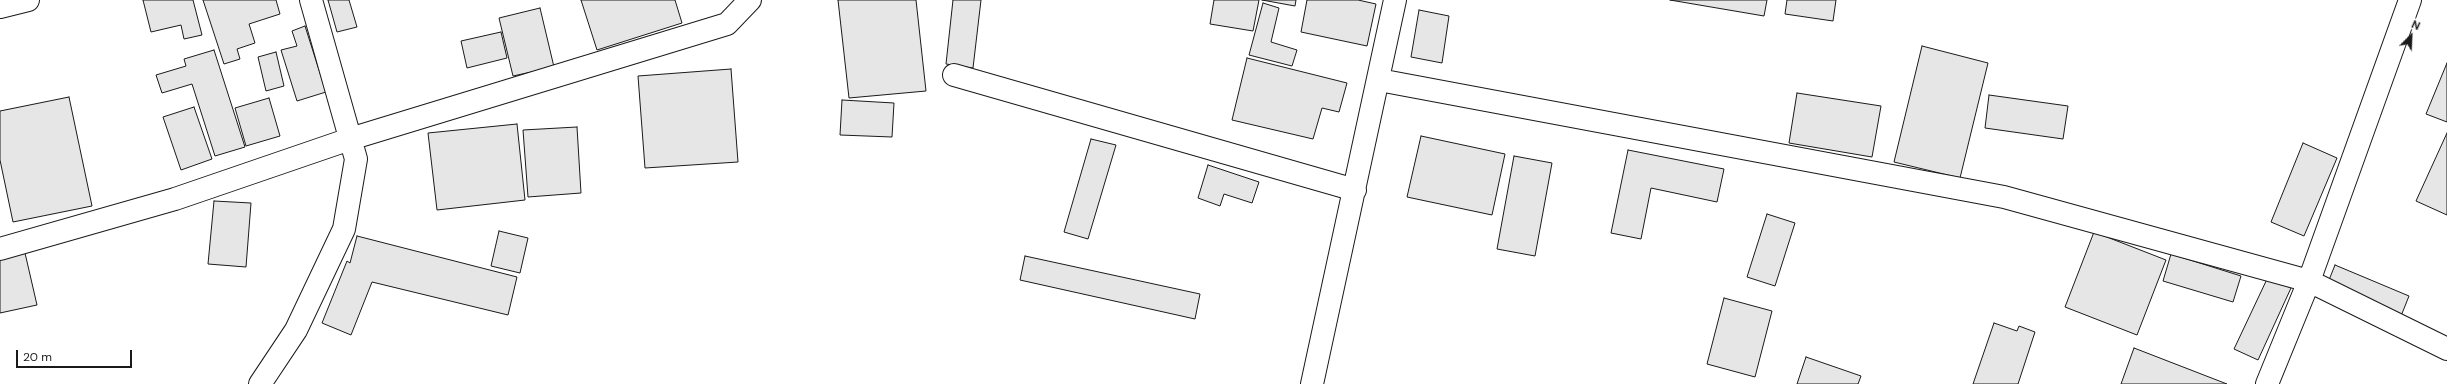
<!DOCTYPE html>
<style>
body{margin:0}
#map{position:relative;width:2447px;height:384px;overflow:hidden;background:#fff;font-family:"DM Sans",sans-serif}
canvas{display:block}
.north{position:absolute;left:2391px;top:16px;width:40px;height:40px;-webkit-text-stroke:3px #fff;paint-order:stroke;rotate:24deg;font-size:11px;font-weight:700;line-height:16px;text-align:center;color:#1a1a1a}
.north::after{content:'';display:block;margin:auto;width:14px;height:18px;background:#1a1a1a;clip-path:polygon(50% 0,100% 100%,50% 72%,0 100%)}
.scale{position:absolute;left:16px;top:350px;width:116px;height:18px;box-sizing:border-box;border:2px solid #1a1a1a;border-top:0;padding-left:5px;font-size:12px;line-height:14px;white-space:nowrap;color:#1a1a1a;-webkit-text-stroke:3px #fff;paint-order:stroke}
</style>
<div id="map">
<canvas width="2447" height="384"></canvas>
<div class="north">N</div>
<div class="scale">20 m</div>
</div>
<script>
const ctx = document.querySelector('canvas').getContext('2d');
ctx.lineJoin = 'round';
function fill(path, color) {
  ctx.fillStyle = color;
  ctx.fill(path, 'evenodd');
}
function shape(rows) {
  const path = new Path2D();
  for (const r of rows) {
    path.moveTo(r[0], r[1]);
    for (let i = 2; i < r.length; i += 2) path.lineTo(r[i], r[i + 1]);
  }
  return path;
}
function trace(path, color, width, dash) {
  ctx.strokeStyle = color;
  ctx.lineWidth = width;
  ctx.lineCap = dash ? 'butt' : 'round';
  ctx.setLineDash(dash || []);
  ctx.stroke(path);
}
const building = shape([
 [143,0,193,0,202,35,184,39,181,25,151,32,143,0],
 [203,0,276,0,280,14,249,24,255,43,237,49,240,59,224,64,203,0],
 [328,0,349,0,357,27,337,32,328,0],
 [581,0,675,0,682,23,597,50,581,0],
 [838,0,916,0,926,91,849,98,838,0],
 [953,0,981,0,973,68,946,64,953,0],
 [1214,0,1259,0,1253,31,1210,24,1214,0],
 [1262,0,1296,0,1295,6,1262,0],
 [1307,0,1358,0,1376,4,1367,46,1301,32,1307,0],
 [1670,0,1767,0,1764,16,1670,0],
 [1787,0,1836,0,1833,21,1785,14,1787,0],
 [1263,3,1279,8,1271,42,1297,50,1292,66,1249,55,1263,3],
 [540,8,554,67,513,76,499,18,540,8],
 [1419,10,1449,16,1442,63,1411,57,1419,10],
 [305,26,326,92,297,101,281,50,297,46,292,31,305,26],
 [501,32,507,58,467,68,461,41,501,32],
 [1922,46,1988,63,1960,178,1894,162,1922,46],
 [214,50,245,147,215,156,192,84,162,93,156,75,186,66,184,59,214,50],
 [276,52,284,86,266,91,258,57,276,52],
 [1247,58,1347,83,1339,112,1322,108,1313,139,1232,120,1247,58],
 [2447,63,2447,122,2426,114,2447,63],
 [731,69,738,162,645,168,638,76,731,69],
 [1797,93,1881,106,1872,157,1789,143,1797,93],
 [1989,95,2068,106,2063,139,1985,128,1989,95],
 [69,97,92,206,13,222,0,160,0,111,69,97],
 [269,98,280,136,246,146,235,108,269,98],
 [842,100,894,103,892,137,840,135,842,100],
 [194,107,212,159,181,170,163,117,194,107],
 [517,124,525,200,437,210,428,133,517,124],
 [577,127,581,193,528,197,523,130,577,127],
 [2447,133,2447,215,2416,201,2447,133],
 [1421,136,1505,154,1492,215,1407,197,1421,136],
 [1091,139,1116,145,1088,239,1064,232,1091,139],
 [2303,143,2337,158,2304,236,2271,222,2303,143],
 [1628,150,1724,169,1717,202,1651,188,1641,239,1611,233,1628,150],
 [1514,156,1552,163,1535,256,1497,249,1514,156],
 [1208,165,1259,182,1252,203,1224,194,1220,206,1198,198,1208,165],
 [214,201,251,203,246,267,208,264,214,201],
 [1767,214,1795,223,1775,286,1747,277,1767,214],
 [499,231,528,238,520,273,491,266,499,231],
 [2094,232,2166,260,2137,335,2065,307,2094,232],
 [357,236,517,277,508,315,372,282,351,335,322,323,347,261,350,263,357,236],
 [25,253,37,305,0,313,0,258,25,253],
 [2171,254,2241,276,2233,302,2163,281,2171,254],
 [1025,256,1200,294,1195,319,1020,280,1025,256],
 [2335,265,2409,296,2401,316,2327,285,2335,265],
 [2268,277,2291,288,2258,360,2234,349,2268,277],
 [1724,298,1772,311,1755,377,1707,364,1724,298],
 [1994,323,2017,331,2019,326,2035,332,2018,384,1973,384,1994,323],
 [2134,348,2227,384,2121,384,2134,348],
 [1806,357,1861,376,1858,384,1797,384,1806,357]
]);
const street = shape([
 [0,7,28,0],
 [954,75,1355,190],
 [1379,80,2004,197,2309,281,2447,349],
 [0,249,175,199,350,139,727,24,750,0],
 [260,384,296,330,344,229,356,159,311,0],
 [1312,384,1395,0],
 [2267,384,2309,281,2410,0]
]);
fill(building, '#e6e6e6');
trace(building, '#1a1a1a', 1);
trace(street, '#1a1a1a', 24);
trace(street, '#fff', 22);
</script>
